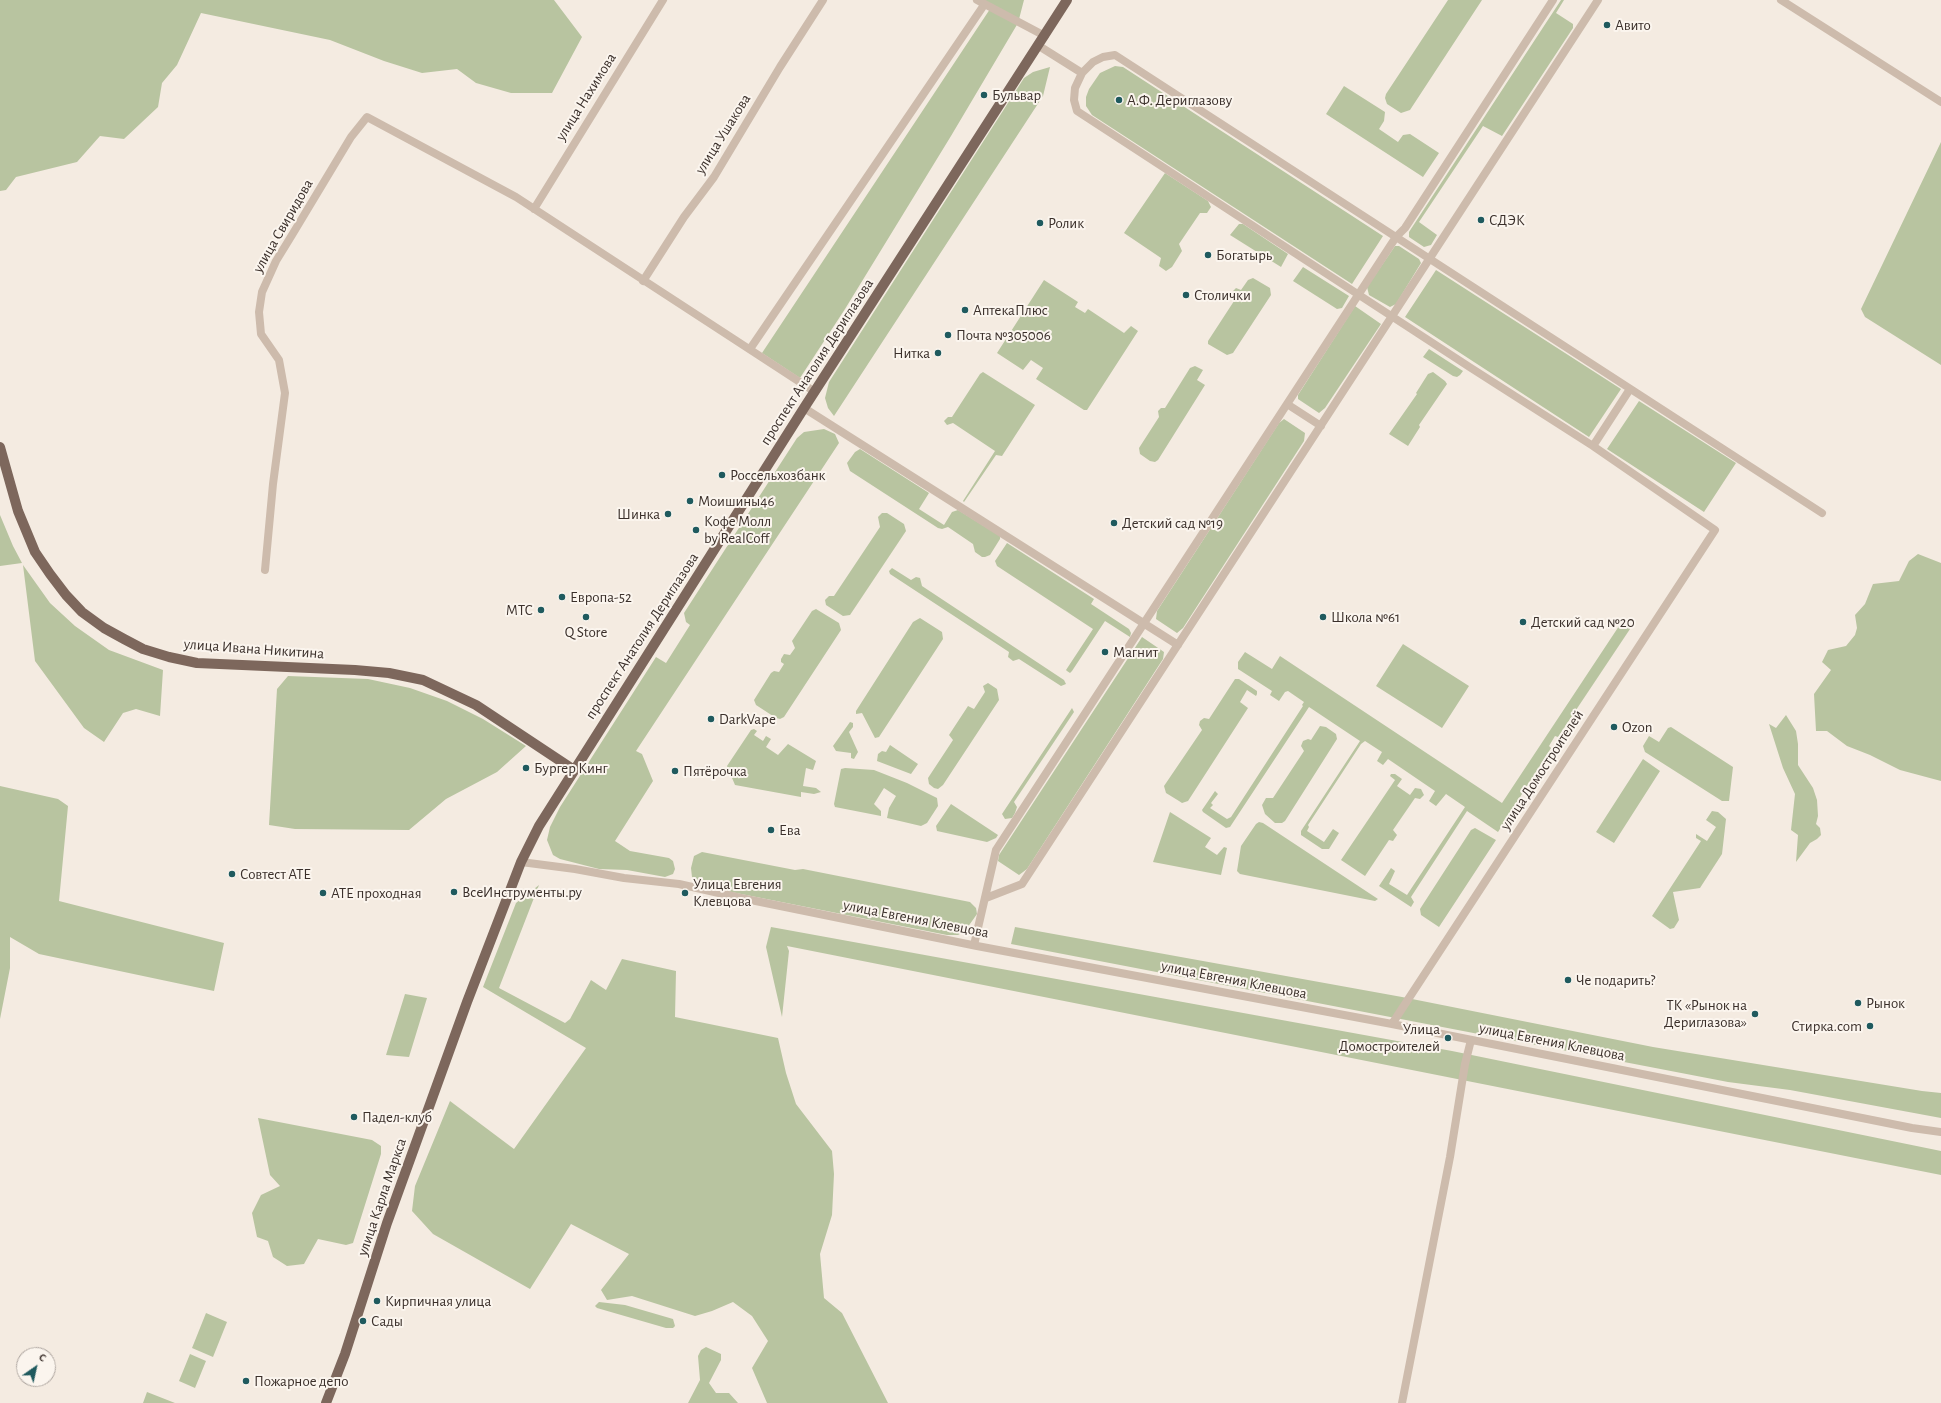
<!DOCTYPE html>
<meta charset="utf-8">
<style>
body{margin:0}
#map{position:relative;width:1941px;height:1403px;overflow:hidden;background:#f4ebe1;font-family:"Alegreya Sans",sans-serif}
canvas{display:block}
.north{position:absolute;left:16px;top:1347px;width:40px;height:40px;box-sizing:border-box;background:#fbf5ee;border:1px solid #aea6a0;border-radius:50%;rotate:34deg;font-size:11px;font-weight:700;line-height:16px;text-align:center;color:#3b302b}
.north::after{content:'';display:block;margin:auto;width:14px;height:18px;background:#1f5a5e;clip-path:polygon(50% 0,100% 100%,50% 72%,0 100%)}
</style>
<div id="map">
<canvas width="1941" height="1403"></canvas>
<div class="north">С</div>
</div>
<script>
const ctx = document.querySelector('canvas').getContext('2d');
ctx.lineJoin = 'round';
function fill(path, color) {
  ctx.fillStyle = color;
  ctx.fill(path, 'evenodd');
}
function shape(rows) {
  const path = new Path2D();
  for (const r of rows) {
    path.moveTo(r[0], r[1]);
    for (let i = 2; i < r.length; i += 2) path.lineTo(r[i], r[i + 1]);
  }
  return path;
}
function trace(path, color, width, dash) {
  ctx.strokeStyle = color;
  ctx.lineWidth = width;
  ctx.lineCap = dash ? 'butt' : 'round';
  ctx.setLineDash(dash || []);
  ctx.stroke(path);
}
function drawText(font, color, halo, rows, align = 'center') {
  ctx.font = font + ' "Alegreya Sans",sans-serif';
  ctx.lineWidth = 4;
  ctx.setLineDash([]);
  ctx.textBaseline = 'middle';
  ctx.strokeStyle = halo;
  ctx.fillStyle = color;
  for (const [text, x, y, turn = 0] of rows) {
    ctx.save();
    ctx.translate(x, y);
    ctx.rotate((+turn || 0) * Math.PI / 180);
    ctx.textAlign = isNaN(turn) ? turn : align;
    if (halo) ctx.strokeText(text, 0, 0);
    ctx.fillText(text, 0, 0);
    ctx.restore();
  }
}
const green = shape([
 [0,0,554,0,582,37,552,93,511,93,476,83,457,69,422,73,384,61,330,40,201,13,177,65,162,83,158,107,124,139,100,136,77,162,16,177,6,190,0,191],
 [983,0,1024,0,1018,23,951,136,845,309,800,378,762,353,992,6],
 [1448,0,1482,0,1410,110,1401,113,1387,104,1385,98,1386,94],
 [1561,0,1564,0,1556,13,1573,24,1573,28,1502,136,1483,126,1419,222,1437,235,1431,245,1424,247,1409,237,1409,232],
 [1115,66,1123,67,1383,236,1352,284,1092,115,1086,106,1086,97,1089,89,1100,73],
 [1050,67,1043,96,834,416,828,408,825,398,829,382,1024,78,1033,72],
 [1344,86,1385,112,1384,121,1379,129,1398,142,1403,135,1410,134,1439,153,1423,177,1326,114],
 [1941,142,1941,365,1865,317,1861,309],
 [1165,173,1208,201,1211,207,1207,213,1200,213,1179,244,1182,251,1172,267,1166,271,1159,266,1161,258,1124,233],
 [1239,224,1243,224,1288,254,1281,267,1230,235],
 [1395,246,1399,246,1419,259,1421,263,1396,304,1390,307,1369,295,1367,287],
 [1303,267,1349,296,1342,308,1337,309,1293,281],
 [1436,270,1621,389,1589,437,1405,317],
 [1253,278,1270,288,1271,295,1233,353,1227,355,1208,344,1208,341,1236,298,1233,294,1233,291,1236,288,1241,290,1248,280],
 [1044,280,1078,302,1075,307,1085,313,1088,309,1124,333,1131,326,1138,331,1087,410,1084,410,1036,379,1043,368,1031,360,1023,370,997,353],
 [1355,306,1381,324,1325,408,1319,413,1298,399,1298,395],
 [1429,349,1463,371,1460,375,1457,377,1453,376,1423,357],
 [1195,366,1203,370,1197,380,1205,385,1158,460,1155,462,1150,461,1140,454,1139,448,1159,417,1158,411,1161,408,1165,408,1190,368],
 [983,372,1035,405,1002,456,996,455,964,502,963,501,995,451,953,423,947,425,944,421,948,417,952,417,980,374],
 [1433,372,1445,381,1447,384,1419,425,1420,427,1408,446,1389,434,1417,394,1416,393,1428,374],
 [1639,401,1736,463,1704,512,1607,449],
 [1284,419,1305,433,1304,441,1183,628,1177,633,1156,619,1157,611,1279,423],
 [824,429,835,434,839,443,636,751,642,754,653,781,615,841,630,851,669,858,673,861,675,869,673,874,665,877,627,870,599,869,560,859,553,855,547,840,550,827,560,807,656,657,666,663,690,625,686,622,684,613,797,438,804,432],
 [860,449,929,493,919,509,944,525,952,512,958,510,1000,536,1000,539,990,555,985,557,982,557,975,552,973,544,948,527,942,529,938,528,850,471,847,463,855,452],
 [882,513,887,513,904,524,906,531,850,615,843,616,826,605,825,600,829,596,834,596,880,527,878,517],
 [0,515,13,546,22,563,0,566],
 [1007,543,1094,599,1091,604,1129,629,1131,633,1130,637,1105,621,1072,671,1070,673,1067,671,1066,670,1093,629,997,566,995,561],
 [1918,554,1941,563,1941,781,1900,770,1870,755,1847,746,1827,731,1816,731,1814,694,1831,670,1822,662,1828,650,1846,646,1855,635,1857,628,1855,615,1865,604,1873,584,1899,581,1909,561],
 [23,565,50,603,75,626,109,650,163,670,160,716,136,709,123,713,104,742,84,728,35,661],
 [892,568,911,580,916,577,920,578,922,586,1064,680,1066,684,1061,686,1019,659,1013,661,1008,657,1009,652,890,574,889,571],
 [816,609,839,623,841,630,784,717,780,719,776,718,756,705,754,700,771,673,774,671,779,672,784,664,781,662,781,659,784,654,790,655,795,648,792,641,812,611],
 [920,618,942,632,943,639,879,737,875,738,862,713,856,714,856,711,913,622],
 [1623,620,1632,626,1558,737,1555,736,1549,746,1551,748,1498,832,1467,811,1411,897,1414,902,1411,907,1379,886,1391,868,1395,871,1389,884,1407,895,1465,807,1446,794,1436,806,1429,801,1435,791,1388,759,1383,765,1377,761,1382,752,1365,741,1361,744,1308,825,1309,827,1307,831,1324,842,1333,829,1339,833,1329,849,1322,849,1301,835,1301,831,1360,741,1309,707,1230,827,1226,828,1203,812,1202,810,1215,791,1218,794,1211,803,1213,805,1210,808,1227,819,1231,817,1303,706,1302,705,1304,702,1288,691,1285,692,1279,701,1270,695,1272,691,1238,669,1238,662,1245,652,1272,669,1280,656,1502,803],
 [1142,637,1164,652,1163,659,1027,869,1019,875,998,861,999,855],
 [1403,644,1469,686,1442,728,1376,686],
 [288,676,368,679,410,688,447,701,483,719,526,746,497,772,446,799,409,830,295,829,269,825,277,689],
 [1235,679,1239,679,1257,691,1257,694,1256,696,1247,690,1240,702,1248,708,1188,801,1182,803,1179,801,1166,793,1164,786,1202,730,1199,725,1200,721,1204,718,1209,719],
 [988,683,997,689,999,700,943,785,938,789,934,788,929,784,928,778,953,740,949,735,968,706,974,709,985,692,983,686],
 [1072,708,1074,712,1014,802,1017,807,1015,813,1012,818,1005,819,1002,814],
 [1786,715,1796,731,1798,744,1798,765,1813,788,1817,800,1818,816,1816,824,1820,828,1821,835,1817,839,1810,843,1796,862,1798,835,1791,830,1795,794,1783,768,1769,724,1776,728],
 [850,722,853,723,853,727,849,732,858,752,854,759,851,758,851,753,836,751,833,746],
 [1320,726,1326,727,1336,734,1337,739,1285,821,1282,823,1275,823,1265,814,1262,805,1266,798,1273,798,1304,751,1301,746,1303,741,1308,739,1311,740],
 [1671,727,1733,767,1729,801,1722,801,1645,752,1643,746,1649,736,1659,742,1668,728],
 [754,729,757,731,754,735,763,741,766,736,771,739,766,747,778,755,788,744,816,761,813,770,806,768,803,786,816,788,821,792,814,794,801,792,801,797,735,785,727,766,751,730],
 [890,745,918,764,911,774,877,761,878,754,882,751,886,752],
 [1643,759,1660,771,1614,843,1596,832],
 [845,768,874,770,907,783,937,798,938,806,927,823,921,826,887,818,889,808,896,796,884,788,874,804,881,811,881,816,835,807,834,804,841,769],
 [1391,774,1395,774,1402,779,1397,786,1410,795,1415,788,1421,789,1424,795,1420,799,1415,798,1393,830,1397,835,1393,841,1389,840,1365,876,1341,860,1395,780,1390,776],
 [0,786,58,799,68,806,59,901,224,943,214,991,39,954,10,937,10,968,0,1019],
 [951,804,998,835,996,838,987,842,937,831,936,826],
 [1712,811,1718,812,1726,819,1722,854,1700,888,1673,892,1679,920,1674,928,1670,929,1652,916,1701,841,1696,838,1696,834,1707,841,1716,827,1706,820],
 [1170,812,1211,838,1205,847,1217,855,1224,847,1227,848,1221,875,1153,862],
 [1259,822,1263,823,1378,899,1375,901,1240,874,1237,871,1241,846,1256,824],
 [1475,828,1496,840,1439,927,1421,915,1420,909,1471,830],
 [702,852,795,870,803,869,970,902,976,908,977,914,965,931,958,935,947,935,701,886,692,877,691,868,694,856],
 [539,885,499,988,565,1023,570,1019,591,980,606,990,622,959,676,971,675,1017,778,1038,786,1073,796,1104,832,1151,834,1174,832,1215,820,1254,824,1298,842,1313,888,1403,767,1403,752,1368,768,1341,752,1316,733,1302,712,1311,695,1316,632,1296,607,1300,601,1290,629,1254,571,1224,530,1289,433,1234,412,1211,415,1186,450,1101,514,1149,586,1048,483,987,516,903],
 [771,927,1452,1051,1941,1151,1941,1175,787,946,789,951,782,1017,766,947],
 [1015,927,1402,997,1653,1047,1922,1091,1941,1093,1941,1118,1790,1090,1728,1082,1011,944],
 [405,994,427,998,409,1057,386,1055],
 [258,1118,372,1140,381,1146,381,1154,353,1243,346,1245,318,1239,304,1264,287,1266,273,1257,268,1241,257,1237,252,1213,261,1195,280,1186,270,1175],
 [599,1302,625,1305,673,1319,675,1326,673,1328,666,1328,597,1308,595,1306],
 [206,1313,227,1322,213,1357,192,1348],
 [706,1347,721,1354,721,1360,709,1383,716,1393,729,1393,738,1403,688,1403,700,1380,698,1356,701,1350],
 [190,1354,206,1361,195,1388,179,1381],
 [147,1392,175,1403,143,1403]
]);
const minor = shape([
 [977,0,1045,36],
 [1781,0,1941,102],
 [1039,46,1082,73],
 [534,209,663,0],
 [643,281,684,217,714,177,780,67,823,0],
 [750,349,984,5],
 [1287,404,1321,426],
 [804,408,1178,645],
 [1593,446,1630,389],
 [265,570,273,484,285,393,279,360,261,334,259,312,262,292,276,261,292,235,351,137,367,117,516,197,815,392],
 [521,862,575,869,624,878,679,884,741,898,977,946,1392,1024,1912,1128,1941,1132],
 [986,898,1022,884,1598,0],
 [974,945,996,850,1396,237,1405,228,1553,0],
 [1392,1024,1715,530,1593,446,1471,368,1077,111,1074,100,1075,88,1082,73,1093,62,1103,57,1115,55,1822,513],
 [1402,1403,1450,1157,1465,1064,1471,1040]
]);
const major = shape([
 [0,447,18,511,35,552,50,574,66,595,82,612,104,628,124,639,143,649,169,657,197,663,355,670,389,673,423,680,476,705,574,770],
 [326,1403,345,1354,387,1223,467,1002,521,862,539,826,804,408,1067,0]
]);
const markers = [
 [1607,25,4,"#1f5a5e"],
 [984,95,4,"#1f5a5e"],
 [1119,100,4,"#1f5a5e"],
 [1481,220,4,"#1f5a5e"],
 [1040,223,4,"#1f5a5e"],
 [1208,255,4,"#1f5a5e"],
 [1186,295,4,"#1f5a5e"],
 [965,310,4,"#1f5a5e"],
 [948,335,4,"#1f5a5e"],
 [938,353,4,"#1f5a5e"],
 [722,475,4,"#1f5a5e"],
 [690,501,4,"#1f5a5e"],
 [668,514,4,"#1f5a5e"],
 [1114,523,4,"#1f5a5e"],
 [696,530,4,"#1f5a5e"],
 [562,597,4,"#1f5a5e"],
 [541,610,4,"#1f5a5e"],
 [586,617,4,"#1f5a5e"],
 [1323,617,4,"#1f5a5e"],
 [1523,622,4,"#1f5a5e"],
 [1105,652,4,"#1f5a5e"],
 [711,719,4,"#1f5a5e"],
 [1614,727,4,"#1f5a5e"],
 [526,768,4,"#1f5a5e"],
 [675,771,4,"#1f5a5e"],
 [771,830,4,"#1f5a5e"],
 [232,874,4,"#1f5a5e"],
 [454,892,4,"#1f5a5e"],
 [323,893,4,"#1f5a5e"],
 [685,893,4,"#1f5a5e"],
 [1568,980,4,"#1f5a5e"],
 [1858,1003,4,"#1f5a5e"],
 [1755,1014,4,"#1f5a5e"],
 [1870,1026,4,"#1f5a5e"],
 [1448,1038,4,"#1f5a5e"],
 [354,1117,4,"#1f5a5e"],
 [377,1301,4,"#1f5a5e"],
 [363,1321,4,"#1f5a5e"],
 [246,1381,4,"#1f5a5e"]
];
const poiNames = [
 ["Авито",1615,25],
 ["Бульвар",992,95],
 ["А.Ф. Дериглазову",1127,100],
 ["СДЭК",1489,220],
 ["Ролик",1048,223],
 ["Богатырь",1216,255],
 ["Столички",1194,295],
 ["АптекаПлюс",973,310],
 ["Почта №305006",956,335],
 ["Нитка",930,353,"right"],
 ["Россельхозбанк",730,475],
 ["Моишины46",698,501],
 ["Шинка",660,514,"right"],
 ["Кофе Молл",704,521],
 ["by RealCoff",704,538],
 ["Детский сад №19",1122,523],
 ["Европа-52",570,597],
 ["МТС",533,610,"right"],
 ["Школа №61",1331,617],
 ["Детский сад №20",1531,622],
 ["Q Store",586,632,"center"],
 ["Магнит",1113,652],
 ["DarkVape",719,719],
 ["Ozon",1622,727],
 ["Бургер Кинг",534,768],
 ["Пятёрочка",683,771],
 ["Ева",779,830],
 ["Совтест АТЕ",240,874],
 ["Улица Евгения",693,884],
 ["Клевцова",693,901],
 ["ВсеИнструменты.ру",462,892],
 ["АТЕ проходная",331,893],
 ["Че подарить?",1576,980],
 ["Рынок",1866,1003],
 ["ТК «Рынок на",1747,1005,"right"],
 ["Дериглазова»",1747,1022,"right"],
 ["Стирка.com",1862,1026,"right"],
 ["Улица",1440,1029,"right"],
 ["Домостроителей",1440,1046,"right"],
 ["Падел-клуб",362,1117],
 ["Кирпичная улица",385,1301],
 ["Сады",371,1321],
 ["Пожарное депо",254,1381]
];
const streetNames = [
 ["улица Нахимова",586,97,-58],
 ["улица Ушакова",723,134,-58],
 ["улица Свиридова",283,226,-60],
 ["проспект Анатолия Дериглазова",817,362,-57],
 ["проспект Анатолия Дериглазова",642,636,-57],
 ["улица Ивана Никитина",254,649,4],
 ["улица Домостроителей",1542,770,-57],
 ["улица Евгения Клевцова",916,919,11],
 ["улица Евгения Клевцова",1234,980,11],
 ["улица Евгения Клевцова",1552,1042,11],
 ["улица Карла Маркса",382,1197,-71]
];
fill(green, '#b8c4a0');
trace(minor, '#cdbbac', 8);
trace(major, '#7d675c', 10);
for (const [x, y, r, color] of markers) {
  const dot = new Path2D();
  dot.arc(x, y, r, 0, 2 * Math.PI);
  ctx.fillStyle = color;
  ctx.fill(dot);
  trace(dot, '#fbf5ee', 1.5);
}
drawText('15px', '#3b302b', '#fbf5ee', poiNames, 'left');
drawText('15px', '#3b302b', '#fbf5ee', streetNames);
</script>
